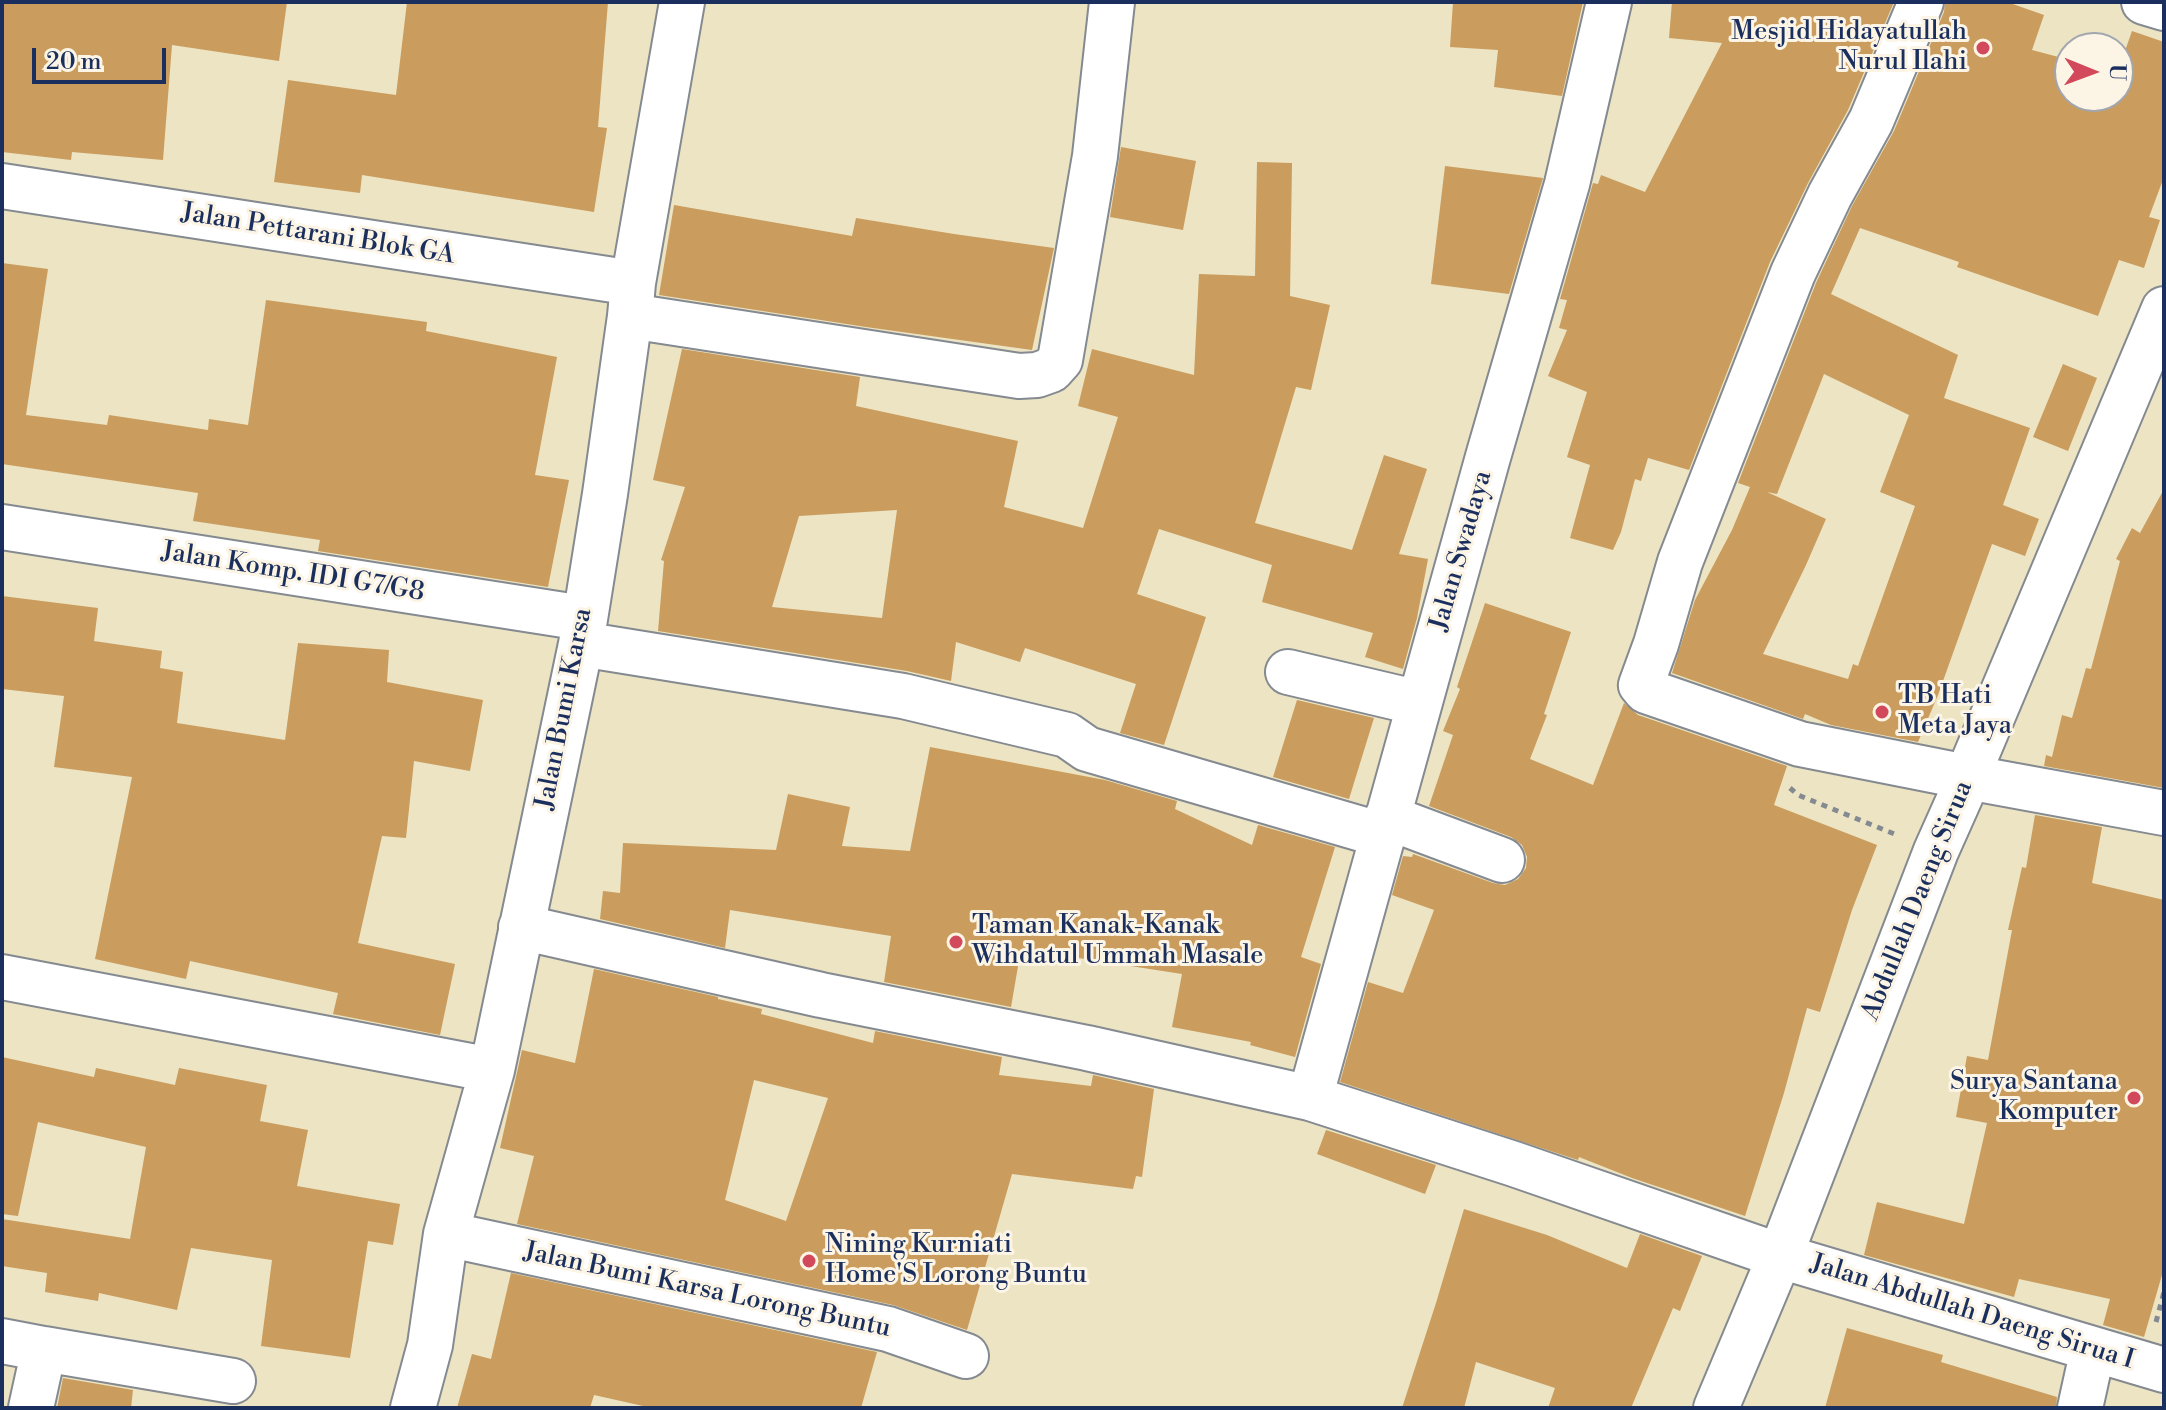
<!DOCTYPE html>
<style>
body{margin:0}
#map{position:relative;width:2166px;height:1410px;overflow:hidden;background:#ece4c3;font-family:"Libre Bodoni",serif}
canvas{display:block}
.frame{position:absolute;inset:0;border:4px solid #1b2f5e;pointer-events:none}
.north{position:absolute;left:2054px;top:32px;width:80px;height:80px;box-sizing:border-box;background:#fcf5e5;border:2px solid #a2a6af;border-radius:50%;rotate:91deg;font-size:22px;font-weight:700;line-height:32px;text-align:center;color:#1b2f5e}
.north::after{content:'';display:block;margin:auto;width:28px;height:36px;background:#d1495b;clip-path:polygon(50% 0,100% 100%,50% 72%,0 100%)}
.scale{position:absolute;left:32px;top:48px;width:134px;height:36px;box-sizing:border-box;border:4px solid #1b2f5e;border-top:0;padding-left:10px;font-size:24px;line-height:28px;white-space:nowrap;color:#1b2f5e;-webkit-text-stroke:6px #fcf5e5;paint-order:stroke}
</style>
<div id="map">
<canvas width="2166" height="1410"></canvas>
<div class="frame"></div>
<div class="north">U</div>
<div class="scale">20 m</div>
</div>
<script>
const ctx = document.querySelector('canvas').getContext('2d');
ctx.lineJoin = 'round';
function fill(path, color) {
  ctx.fillStyle = color;
  ctx.fill(path, 'evenodd');
}
function shape(rows) {
  const path = new Path2D();
  for (const r of rows) {
    path.moveTo(r[0], r[1]);
    for (let i = 2; i < r.length; i += 2) path.lineTo(r[i], r[i + 1]);
  }
  return path;
}
function trace(path, color, width, dash) {
  ctx.strokeStyle = color;
  ctx.lineWidth = width;
  ctx.lineCap = dash ? 'butt' : 'round';
  ctx.setLineDash(dash || []);
  ctx.stroke(path);
}
function drawText(font, color, halo, rows, align = 'center') {
  ctx.font = font + ' "Libre Bodoni",serif';
  ctx.lineWidth = 6;
  ctx.setLineDash([]);
  ctx.textBaseline = 'middle';
  ctx.strokeStyle = halo;
  ctx.fillStyle = color;
  for (const [text, x, y, turn = 0] of rows) {
    ctx.save();
    ctx.translate(x, y);
    ctx.rotate((+turn || 0) * Math.PI / 180);
    ctx.textAlign = isNaN(turn) ? turn : align;
    if (halo) ctx.strokeText(text, 0, 0);
    ctx.fillText(text, 0, 0);
    ctx.restore();
  }
}
const building = shape([
 [2,2,287,2,279,61,172,45,163,160,72,152,71,160,2,152],
 [407,2,608,2,598,127,607,128,594,212,362,175,360,193,274,182,288,80,396,95],
 [1453,2,1583,2,1562,96,1494,87,1498,50,1450,47],
 [1672,2,1894,2,1848,110,1808,183,1770,262,1689,470,1648,458,1641,481,1635,479,1621,532,1613,550,1570,538,1590,465,1567,457,1587,392,1548,376,1567,330,1559,328,1567,300,1560,299,1593,183,1598,184,1601,175,1645,192,1722,43,1669,38],
 [1945,2,2007,2,2044,15,2032,50,2070,60,2070,96,2118,96,2118,71,2132,31,2164,42,2164,177,2149,217,2160,220,2144,268,2119,260,2098,316,1957,267,1959,262,1860,228,1831,294,1958,355,1944,398,2030,428,2003,505,2039,519,2025,556,1992,544,1938,695,1918,742,1831,725,1805,714,1803,719,1672,673,1695,600,1732,530,1750,487,1738,483,1816,283,1852,206,1894,131,1944,12],
 [1824,374,1909,415,1880,492,1915,506,1858,666,1853,664,1848,679,1763,654,1806,565,1826,519,1767,492,1777,494],
 [1121,147,1196,161,1183,230,1110,217],
 [1257,162,1292,163,1290,296,1330,305,1311,390,1296,387,1255,523,1352,550,1384,455,1427,469,1399,554,1428,559,1417,618,1403,669,1365,657,1373,633,1262,602,1272,565,1159,529,1137,594,1206,617,1164,745,1120,733,1136,684,1025,648,1020,662,956,642,951,681,907,671,658,631,664,561,661,560,685,487,653,480,682,349,860,377,856,406,1018,441,1004,507,1083,528,1118,417,1078,406,1092,349,1194,375,1199,274,1255,276],
 [897,510,882,618,772,607,799,516],
 [1445,166,1543,178,1509,294,1431,284],
 [674,205,852,236,856,218,954,234,1054,248,1032,350,866,327,659,295],
 [2,263,48,269,26,415,107,425,109,415,208,430,209,419,248,425,266,300,427,322,426,331,557,357,535,475,569,480,548,587,318,551,320,540,193,521,198,493,2,464],
 [2063,364,2097,378,2068,451,2033,437],
 [2164,489,2164,788,2044,766,2046,755,2052,757,2062,715,2072,718,2086,668,2091,669,2120,561,2116,559,2132,528,2140,533],
 [2,596,98,608,94,641,162,651,160,668,183,672,177,723,285,740,298,643,389,650,387,682,483,700,470,771,414,761,406,838,382,836,358,943,455,964,440,1035,333,1014,338,993,190,961,186,979,95,959,132,777,54,767,64,696,2,689],
 [1485,603,1571,632,1544,714,1547,715,1530,759,1593,785,1624,703,1638,715,1787,766,1774,805,1877,845,1852,910,1820,1012,1807,1008,1784,1093,1745,1216,1632,1178,1579,1157,1578,1160,1340,1082,1368,982,1403,993,1434,910,1392,895,1403,856,1412,857,1413,854,1493,883,1505,885,1518,879,1526,868,1527,857,1522,845,1511,837,1429,806,1453,735,1443,731,1460,689,1457,687],
 [1297,700,1374,718,1349,799,1273,777],
 [930,747,1105,780,1177,801,1175,809,1252,845,1258,825,1335,847,1301,957,1321,964,1295,1057,1250,1045,1251,1042,1172,1027,1182,974,1021,949,1011,1007,884,982,891,936,730,910,725,948,600,919,603,891,620,893,623,843,776,850,788,794,850,807,842,846,910,851],
 [2035,815,2102,827,2092,883,2164,900,2164,1268,2144,1337,2103,1325,2110,1299,2019,1279,2014,1297,1864,1255,1877,1202,1964,1224,1987,1123,1956,1117,1967,1056,1988,1060,2012,930,2008,930,2022,867,2026,868],
 [594,969,718,997,718,999,762,1009,761,1014,873,1043,875,1031,1002,1057,999,1075,1091,1086,1093,1075,1154,1089,1142,1177,1136,1176,1133,1189,1012,1174,967,1330,893,1305,517,1224,534,1156,500,1148,522,1050,575,1063],
 [754,1080,828,1098,786,1221,725,1200],
 [2,1057,94,1077,96,1068,175,1085,179,1068,267,1085,260,1121,308,1130,297,1186,400,1204,393,1245,368,1241,350,1358,261,1346,272,1260,191,1248,177,1310,99,1293,98,1301,45,1292,47,1273,2,1266,2,1219,130,1239,146,1147,38,1122,18,1216,2,1214],
 [1326,1130,1436,1165,1425,1194,1317,1154],
 [1464,1209,1547,1235,1627,1268,1640,1234,1702,1256,1680,1311,1673,1308,1631,1408,1548,1408,1555,1388,1476,1362,1464,1408,1402,1408,1436,1303],
 [511,1273,877,1352,861,1408,652,1408,594,1395,590,1408,457,1408,472,1354,491,1359],
 [1847,1328,1943,1355,1941,1362,2057,1397,2056,1408,1825,1408],
 [63,1378,133,1390,131,1408,57,1408]
]);
const path = shape([
 [1790,788,1798,795,1897,835],
 [2156,1322,2164,1292]
]);
const street = shape([
 [1921,2,1871,121,1830,195,1793,273,1680,562,1656,644,1641,685,1646,691,1800,744,1967,777,2164,813],
 [2144,2,2164,8],
 [2,186,633,283],
 [630,316,1019,376,1037,375,1051,370,1060,360,1095,156,1112,2],
 [2,527,583,618],
 [581,644,903,696,1067,735,1087,749,1382,835],
 [1288,672,1419,703],
 [1387,817,1502,860],
 [521,927,821,995,1087,1048,1310,1098,1514,1164,1780,1256,2164,1370],
 [2,977,492,1070],
 [1310,1098,1488,457,1567,184,1609,2],
 [446,1234,888,1329,966,1356],
 [2,1341,44,1349,31,1408],
 [44,1349,233,1381],
 [413,1408,430,1345,446,1234,492,1070,581,644,605,494,630,316,633,283,682,2],
 [2080,1408,2093,1349]
]);
const secondary = shape([
 [1716,1408,1780,1256,1936,851,1961,795,1967,777,2164,309]
]);
const markers = [
 [1983,48,8,"#d1495b"],
 [1882,712,8,"#d1495b"],
 [956,942,8,"#d1495b"],
 [2134,1098,8,"#d1495b"],
 [809,1261,8,"#d1495b"]
];
const poiNames = [
 ["Mesjid Hidayatullah",1967,33,"right"],
 ["Nurul Ilahi",1967,63,"right"],
 ["TB Hati",1898,697],
 ["Meta Jaya",1898,727],
 ["Taman Kanak-Kanak",972,927],
 ["Wihdatul Ummah Masale",972,957],
 ["Surya Santana",2118,1083,"right"],
 ["Komputer",2118,1113,"right"],
 ["Nining Kurniati",825,1246],
 ["Home'S Lorong Buntu",825,1276]
];
const streetNames = [
 ["Jalan Pettarani Blok GA",318,235,9],
 ["Jalan Swadaya",1462,551,-74],
 ["Jalan Komp. IDI G7/G8",293,573,9],
 ["Jalan Bumi Karsa",565,709,-79],
 ["Abdullah Daeng Sirua",1918,901,-68],
 ["Jalan Bumi Karsa Lorong Buntu",707,1291,12],
 ["Jalan Abdullah Daeng Sirua I",1972,1313,17]
];
fill(building, '#ca9c5d');
trace(street, '#848a90', 48);
trace(secondary, '#848a90', 48);
trace(path, '#848a90', 5, [6, 6]);
trace(street, '#fff', 44);
trace(secondary, '#fff', 44);
for (const [x, y, r, color] of markers) {
  const dot = new Path2D();
  dot.arc(x, y, r, 0, 2 * Math.PI);
  ctx.fillStyle = color;
  ctx.fill(dot);
  trace(dot, '#fcf5e5', 3);
}
drawText('26px', '#1b2f5e', '#fcf5e5', poiNames, 'left');
drawText('26px', '#1b2f5e', '#fcf5e5', streetNames);
</script>
